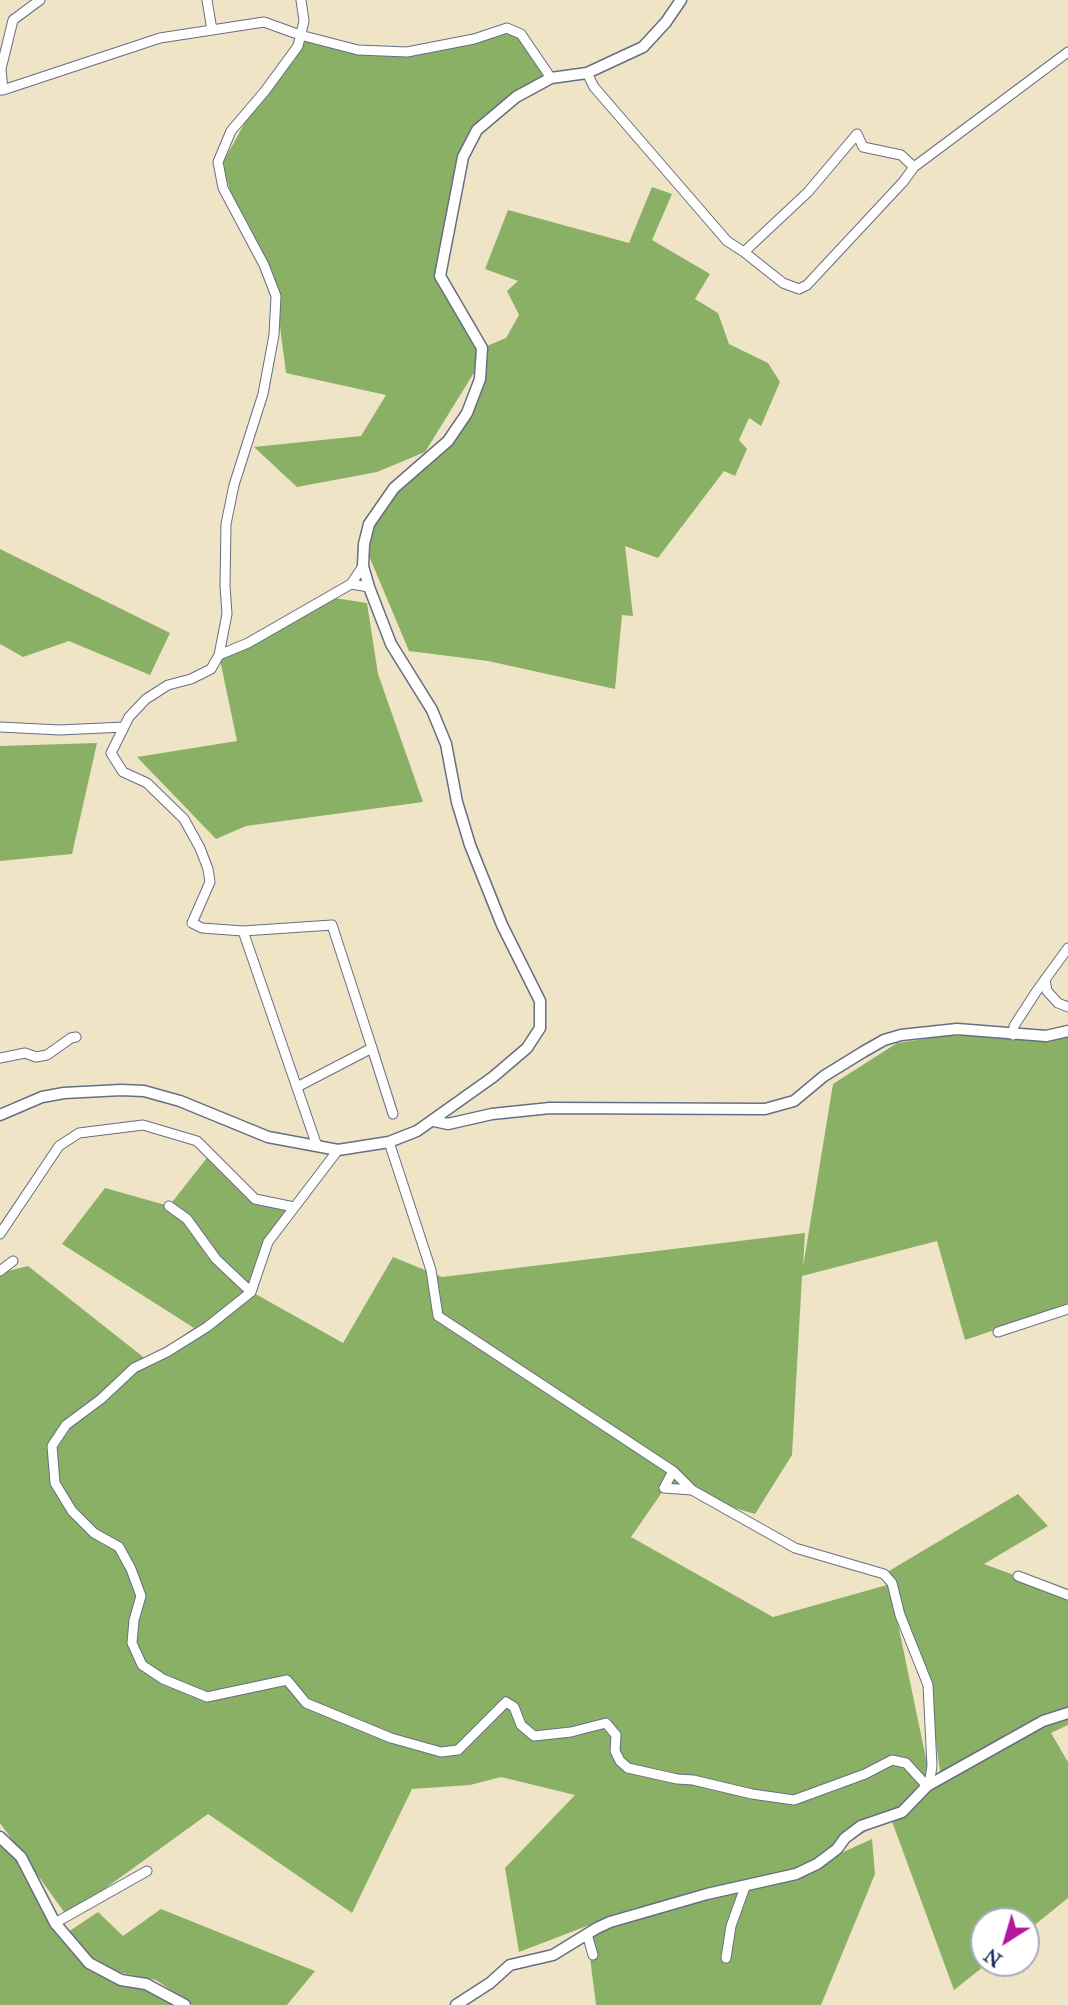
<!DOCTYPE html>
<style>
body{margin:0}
#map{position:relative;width:1068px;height:2005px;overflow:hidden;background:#f0e4c7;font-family:"IM FELL Great Primer",serif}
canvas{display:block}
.north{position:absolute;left:970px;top:1907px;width:70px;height:70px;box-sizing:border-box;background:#fff;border:2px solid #a4acbf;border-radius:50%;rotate:217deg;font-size:19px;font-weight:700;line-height:28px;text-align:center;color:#1b2f5e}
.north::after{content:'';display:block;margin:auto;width:24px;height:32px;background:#b5179e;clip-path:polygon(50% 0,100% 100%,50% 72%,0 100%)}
</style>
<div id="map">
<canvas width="1068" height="2005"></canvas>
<div class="north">N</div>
</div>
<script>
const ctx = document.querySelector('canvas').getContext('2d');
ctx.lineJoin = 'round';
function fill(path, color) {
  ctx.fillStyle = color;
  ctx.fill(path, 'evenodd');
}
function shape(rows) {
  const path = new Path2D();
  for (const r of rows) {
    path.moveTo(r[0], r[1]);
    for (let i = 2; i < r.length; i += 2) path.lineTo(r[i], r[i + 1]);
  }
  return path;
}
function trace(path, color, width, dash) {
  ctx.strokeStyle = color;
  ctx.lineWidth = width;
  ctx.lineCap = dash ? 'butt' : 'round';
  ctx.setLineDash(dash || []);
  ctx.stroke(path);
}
const forest = shape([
 [514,31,551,78,477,130,452,208,440,276,482,348,506,338,519,315,507,291,518,281,485,269,508,210,629,243,652,187,672,194,652,240,710,274,695,299,718,313,729,344,768,363,780,382,761,426,749,418,739,440,747,449,735,476,724,471,658,558,625,546,633,616,622,615,615,689,488,661,409,651,364,544,373,516,448,441,467,413,480,363,425,452,377,472,297,487,254,447,361,436,386,395,286,373,276,296,241,225,222,164,259,97,308,37,407,52],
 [0,549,170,633,150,675,69,641,23,657,0,644],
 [328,597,367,603,378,674,423,802,246,826,216,839,137,757,237,741,219,655],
 [97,743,72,854,0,861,0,746],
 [1068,1034,1068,1305,965,1340,937,1241,802,1276,792,1455,755,1514,665,1488,631,1537,773,1617,887,1585,884,1574,1018,1494,1048,1526,984,1564,1068,1595,1068,1725,1051,1733,1068,1762,1068,1898,1026,1932,1026,1921,984,1921,984,1963,988,1963,954,1990,890,1816,812,1866,872,1839,875,1874,821,2005,596,2005,587,1934,796,1874,713,1894,634,1908,519,1952,505,1868,575,1795,501,1777,470,1785,412,1789,352,1913,208,1814,67,1916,0,1823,0,1273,28,1266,147,1360,194,1328,62,1244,105,1188,169,1206,210,1154,255,1199,294,1207,268,1242,252,1292,343,1343,393,1257,442,1277,805,1233,803,1267,833,1084,897,1043,945,1036,1046,1036],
 [893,1600,929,1693,941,1778,969,1767,894,1814,929,1773],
 [0,1833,21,1857,68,1932,98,1912,123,1936,161,1909,315,1971,287,2005,193,2005,156,1980,118,1972,178,2005,0,2005]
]);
const minor = shape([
 [207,0,212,30],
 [587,73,594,87,727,241,744,252,808,192,857,134,863,147,901,155,914,167],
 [0,90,3,90,1,69,13,20,40,0],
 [3,90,160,38,264,22,300,35,358,50,407,52,474,39,507,28,521,34,551,78],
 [744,252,783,283,799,289,807,285,903,182,914,167,1068,52],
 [351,584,363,566],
 [219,655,248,643,351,584,369,587],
 [0,727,60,730,124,727,129,717,146,699,168,685,191,679,211,669,219,655,227,614,225,586,226,524,234,485,263,394,274,335,276,296,264,265,223,188,218,162,231,131,265,91,298,46,304,21,301,0],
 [124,727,111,753,123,772,147,783,184,819,200,848,208,869,210,882,192,923,202,928,243,931],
 [1045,979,1047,991,1058,1003,1068,1007],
 [1013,1035,1014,1026,1036,992,1068,948],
 [372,1048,393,1114],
 [0,1058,25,1053,36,1057,47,1055,71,1038,76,1037],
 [297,1087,372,1048,332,925,243,931,317,1146],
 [389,1142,431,1270,438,1316,673,1471],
 [338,1150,268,1242,251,1292,207,1327,167,1352,134,1368,101,1399,66,1425,52,1446,55,1483,72,1511,94,1533,119,1547,131,1569,141,1596,134,1620,132,1643,142,1665,163,1679,207,1697,287,1680,306,1703,391,1738,441,1752,458,1750,506,1702,514,1707,521,1725,534,1736,571,1732,606,1723,616,1735,615,1751,620,1761,628,1768,677,1779,693,1780,752,1794,794,1800,865,1774,892,1760,906,1763,927,1786],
 [169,1206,187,1219,216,1259,251,1292],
 [0,1234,59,1146,79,1133,143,1125,197,1141,255,1199,294,1207],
 [0,1271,13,1261],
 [998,1332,1068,1309],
 [692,1490,673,1471,664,1488,692,1490,795,1548,884,1574,892,1583,900,1615,928,1685,932,1766,929,1785],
 [1018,1576,1068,1595],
 [55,1923,147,1871],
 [587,1934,593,1955],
 [726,1958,731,1926,745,1887]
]);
const tertiary = shape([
 [0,1115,42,1097,64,1093,121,1090,144,1091,180,1101,268,1137,338,1150,389,1142,417,1131,493,1077,527,1048,540,1028,540,1001,502,925,470,845,457,802,446,744,432,710,391,644,369,587,363,566,364,544,369,524,394,488,448,441,467,413,480,379,482,348,440,276,463,157,477,130,516,97,551,78,587,73,643,47,666,22,681,0],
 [434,1121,448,1124,492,1114,550,1108,765,1109,794,1101,824,1076,863,1052,884,1040,901,1035,957,1029,1046,1036,1068,1031],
 [0,1837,21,1857,55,1923,89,1963,121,1980,146,1984,185,2005],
 [456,2005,490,1983,510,1965,553,1955,597,1928,610,1922,707,1894,796,1874,817,1864,837,1849,845,1838,861,1826,902,1812,927,1786,1043,1721,1068,1713]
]);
fill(forest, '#8ab066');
trace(minor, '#666e83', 11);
trace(tertiary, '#666e83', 13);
trace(minor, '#fff', 9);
trace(tertiary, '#fff', 10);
</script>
